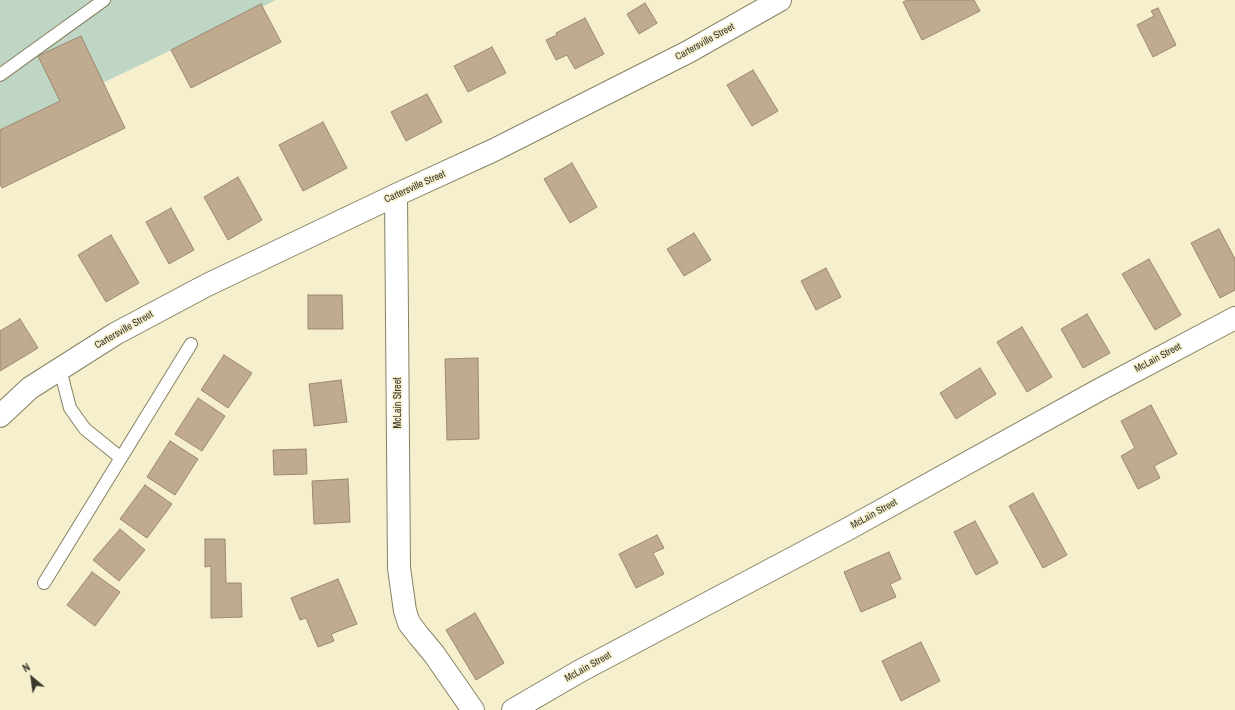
<!DOCTYPE html>
<style>
body{margin:0}
#map{position:relative;width:1235px;height:710px;overflow:hidden;background:#f5efce;font-family:"Archivo Narrow",sans-serif}
canvas{display:block}
.north{position:absolute;left:12px;top:658px;width:40px;height:40px;-webkit-text-stroke:3px #f5efce;paint-order:stroke;rotate:331deg;font-size:11px;font-weight:700;line-height:16px;text-align:center;color:#383629}
.north::after{content:'';display:block;margin:auto;width:14px;height:18px;background:#383629;clip-path:polygon(50% 0,100% 100%,50% 72%,0 100%)}
</style>
<div id="map">
<canvas width="1235" height="710"></canvas>
<div class="north">N</div>
</div>
<script>
const ctx = document.querySelector('canvas').getContext('2d');
ctx.lineJoin = 'round';
function fill(path, color) {
  ctx.fillStyle = color;
  ctx.fill(path, 'evenodd');
}
function shape(rows) {
  const path = new Path2D();
  for (const r of rows) {
    path.moveTo(r[0], r[1]);
    for (let i = 2; i < r.length; i += 2) path.lineTo(r[i], r[i + 1]);
  }
  return path;
}
function trace(path, color, width, dash) {
  ctx.strokeStyle = color;
  ctx.lineWidth = width;
  ctx.lineCap = dash ? 'butt' : 'round';
  ctx.setLineDash(dash || []);
  ctx.stroke(path);
}
function drawText(font, color, halo, rows, align = 'center') {
  ctx.font = font + ' "Archivo Narrow",sans-serif';
  ctx.lineWidth = 3;
  ctx.setLineDash([]);
  ctx.textBaseline = 'middle';
  ctx.strokeStyle = halo;
  ctx.fillStyle = color;
  for (const [text, x, y, turn = 0] of rows) {
    ctx.save();
    ctx.translate(x, y);
    ctx.rotate((+turn || 0) * Math.PI / 180);
    ctx.textAlign = isNaN(turn) ? turn : align;
    if (halo) ctx.strokeText(text, 0, 0);
    ctx.fillText(text, 0, 0);
    ctx.restore();
  }
}
const green = shape([
 [0,0,276,0,0,132]
]);
const building = shape([
 [907,0,974,0,980,11,922,40,903,2,907,0],
 [645,3,657,23,639,34,627,14,645,3],
 [261,4,281,42,191,88,171,50,261,4],
 [1158,8,1176,45,1153,57,1137,25,1154,16,1151,11,1158,8],
 [585,18,604,54,575,69,567,55,556,60,546,40,557,35,556,33,585,18],
 [81,36,125,128,2,188,0,184,0,130,60,101,38,56,81,36],
 [492,47,506,73,468,92,454,66,492,47],
 [753,70,778,111,752,126,727,85,753,70],
 [427,94,442,122,406,141,391,112,427,94],
 [323,122,347,168,303,191,279,145,323,122],
 [572,163,597,207,570,223,544,179,572,163],
 [238,177,262,220,228,240,204,197,238,177],
 [171,208,194,250,169,264,146,222,171,208],
 [1219,229,1235,259,1235,290,1220,298,1191,243,1219,229],
 [694,233,711,260,684,276,667,249,694,233],
 [111,235,139,283,106,302,78,255,111,235],
 [1149,259,1181,315,1155,330,1122,274,1149,259],
 [826,268,841,297,816,310,801,281,826,268],
 [308,295,342,295,343,329,308,329,308,295],
 [1087,314,1110,353,1083,368,1061,329,1087,314],
 [20,319,38,348,0,371,0,331,20,319],
 [1022,327,1052,377,1027,392,997,342,1022,327],
 [224,355,252,373,228,408,201,390,224,355],
 [478,358,479,439,447,440,445,359,478,358],
 [980,368,996,394,956,419,940,393,980,368],
 [341,380,347,422,314,426,309,384,341,380],
 [198,398,225,416,202,451,175,434,198,398],
 [1151,405,1177,454,1154,466,1160,478,1138,489,1121,456,1135,448,1121,421,1151,405],
 [170,441,198,459,175,495,147,477,170,441],
 [306,449,307,474,274,475,273,450,306,449],
 [348,479,350,522,314,524,312,481,348,479],
 [145,485,172,504,147,538,120,519,145,485],
 [1033,493,1067,555,1043,568,1009,506,1033,493],
 [975,521,998,563,976,575,954,532,975,521],
 [120,529,145,550,119,581,93,560,120,529],
 [657,535,664,548,653,553,664,574,636,588,619,554,657,535],
 [205,539,225,539,226,583,241,583,242,617,211,618,211,566,205,567,205,539],
 [889,552,901,579,890,584,896,597,861,612,844,572,889,552],
 [92,572,120,592,95,626,67,605,92,572],
 [338,579,357,624,331,634,334,641,318,647,306,618,300,620,291,598,338,579],
 [475,613,504,663,476,680,446,630,475,613],
 [921,642,940,681,901,701,882,661,921,642]
]);
const lane = shape([
 [0,75,104,0],
 [60,369,70,408,85,429,121,458],
 [44,583,191,344]
]);
const street = shape([
 [396,195,399,568,405,611,409,623,419,636,434,654,473,710],
 [0,416,30,388,115,334,207,285,396,195,494,150,688,52,780,0],
 [513,710,580,671,846,530,1099,390,1235,318]
]);
const streetNames = [
 ["Cartersville Street",705,42,-29],
 ["Cartersville Street",415,187,-24],
 ["Cartersville Street",124,330,-30],
 ["McLain Street",1158,358,-28],
 ["McLain Street",398,403,-90],
 ["McLain Street",874,514,-29],
 ["McLain Street",588,667,-29]
];
fill(green, '#c0d6c5');
fill(building, '#c1ab90');
trace(building, '#9b886e', 1);
trace(lane, '#878264', 14);
trace(street, '#878264', 24);
trace(lane, '#fff', 12);
trace(street, '#fff', 22);
drawText('10px', '#383629', '#f5efce', streetNames);
</script>
